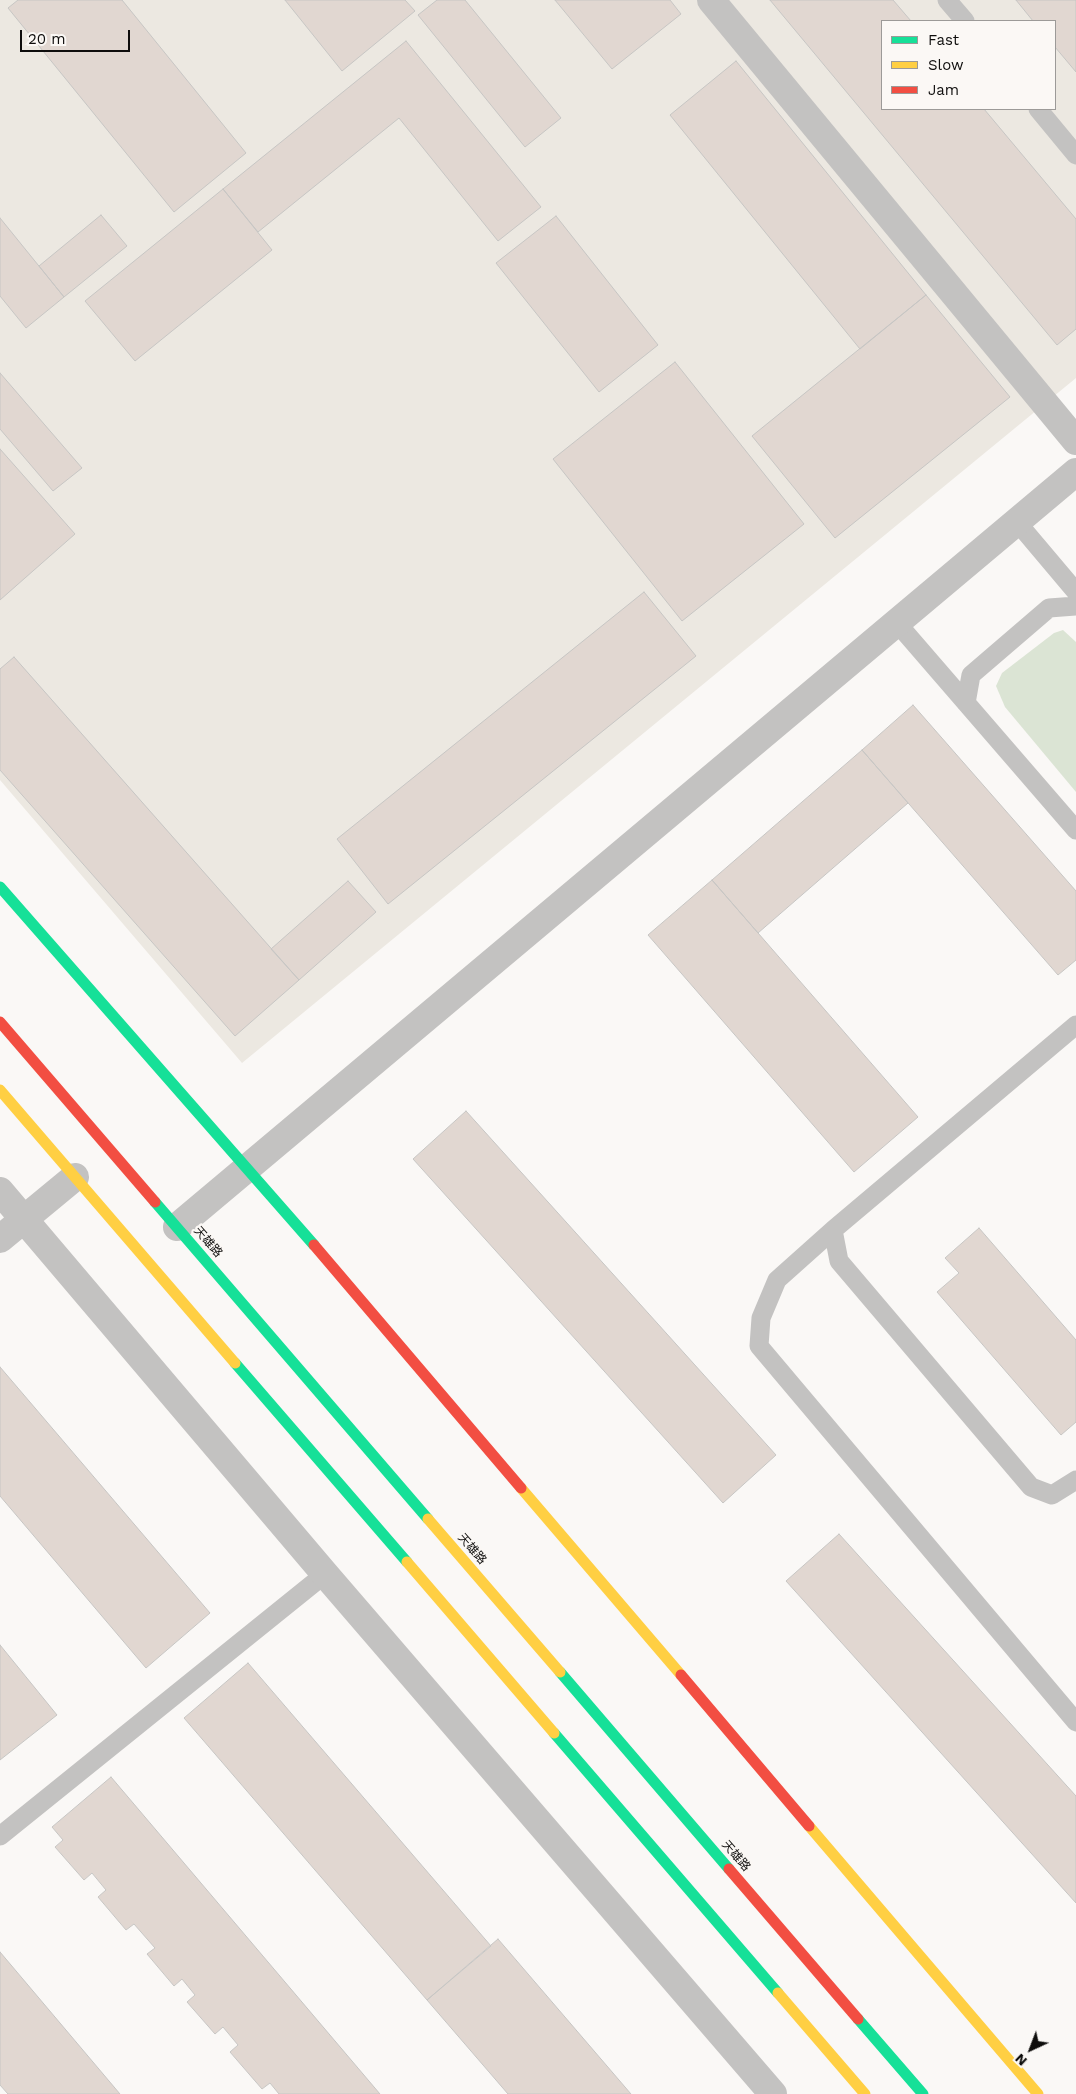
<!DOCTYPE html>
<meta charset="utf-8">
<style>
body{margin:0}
#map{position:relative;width:1076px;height:2094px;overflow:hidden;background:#faf8f6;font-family:"Work Sans",sans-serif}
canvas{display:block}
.legend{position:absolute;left:881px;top:20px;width:175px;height:90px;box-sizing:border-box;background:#fbf8f5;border:1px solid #9c9a98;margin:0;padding:6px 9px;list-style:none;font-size:15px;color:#0e0d0c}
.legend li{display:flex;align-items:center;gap:10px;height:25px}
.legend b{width:25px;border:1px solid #9c9a98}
.north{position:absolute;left:1006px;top:2024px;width:50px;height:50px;-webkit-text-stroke:4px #fbf8f5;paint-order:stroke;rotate:223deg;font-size:14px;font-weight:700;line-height:20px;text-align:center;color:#0e0d0c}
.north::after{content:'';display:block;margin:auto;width:18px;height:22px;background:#0e0d0c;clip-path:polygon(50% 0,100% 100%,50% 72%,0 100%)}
.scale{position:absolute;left:20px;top:30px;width:110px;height:22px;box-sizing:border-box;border:2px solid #0e0d0c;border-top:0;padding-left:6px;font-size:15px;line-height:18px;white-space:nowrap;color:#0e0d0c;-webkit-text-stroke:4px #fbf8f5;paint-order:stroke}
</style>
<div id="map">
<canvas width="1076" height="2094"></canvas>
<ul class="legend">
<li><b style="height:6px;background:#16e098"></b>Fast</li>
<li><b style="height:6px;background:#ffcf43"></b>Slow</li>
<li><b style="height:6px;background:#f24e42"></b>Jam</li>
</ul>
<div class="north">N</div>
<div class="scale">20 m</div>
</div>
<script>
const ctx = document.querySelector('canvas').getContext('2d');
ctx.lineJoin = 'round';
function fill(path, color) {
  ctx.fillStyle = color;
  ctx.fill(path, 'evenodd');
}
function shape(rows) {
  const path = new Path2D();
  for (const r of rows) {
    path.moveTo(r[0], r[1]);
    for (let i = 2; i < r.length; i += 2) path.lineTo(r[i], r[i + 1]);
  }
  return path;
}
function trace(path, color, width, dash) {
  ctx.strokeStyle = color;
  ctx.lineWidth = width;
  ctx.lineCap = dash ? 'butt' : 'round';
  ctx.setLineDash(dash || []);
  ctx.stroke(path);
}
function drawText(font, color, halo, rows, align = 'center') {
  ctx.font = font + ' "Work Sans","Noto Sans SC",sans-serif';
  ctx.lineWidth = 4.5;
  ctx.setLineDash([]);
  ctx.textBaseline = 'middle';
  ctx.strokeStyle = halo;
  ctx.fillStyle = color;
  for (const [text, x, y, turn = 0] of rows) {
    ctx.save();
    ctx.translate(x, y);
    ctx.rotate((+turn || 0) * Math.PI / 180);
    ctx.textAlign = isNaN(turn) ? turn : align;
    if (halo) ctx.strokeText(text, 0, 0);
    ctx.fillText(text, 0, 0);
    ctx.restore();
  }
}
const built = shape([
 [0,0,1076,0,1076,378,242,1063,0,780],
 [882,21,1055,21,1055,109,882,109]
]);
const green = shape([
 [1063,630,1076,642,1076,792,1005,707,996,686,1002,673,1054,633]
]);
const building = shape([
 [18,0,122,0,246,153,174,212,8,8,18,0],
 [285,0,405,0,415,11,342,71,285,0],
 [437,0,465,0,561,118,525,147,418,15,437,0],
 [555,0,670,0,681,14,612,69,555,0],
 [770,0,893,0,911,21,882,21,882,109,984,109,1076,219,1076,329,1057,345,770,0],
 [1016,0,1076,0,1076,72,1055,47,1055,21,1033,21,1016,0],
 [406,41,541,207,498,241,399,118,258,232,223,189,406,41],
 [736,61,926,295,860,349,670,115,736,61],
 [223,189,272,250,135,361,85,301,223,189],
 [101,215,127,246,64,297,39,266,101,215],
 [556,216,658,345,599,392,496,263,556,216],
 [0,218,64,297,26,328,0,296,0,218],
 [926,295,1010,397,835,538,752,436,926,295],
 [675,362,804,524,682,621,553,459,675,362],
 [0,373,82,468,53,491,0,429,0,373],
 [0,449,75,534,0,600,0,449],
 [644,592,696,656,388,904,337,839,644,592],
 [14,657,299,980,235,1036,0,770,0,669,14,657],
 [913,705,1076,891,1076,960,1058,975,862,750,913,705],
 [862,750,908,803,758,933,712,880,862,750],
 [712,880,918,1117,854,1172,648,935,712,880],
 [348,881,376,912,299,980,271,949,348,881],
 [466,1111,776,1455,723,1503,413,1159,466,1111],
 [979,1228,1076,1340,1076,1422,1061,1435,937,1292,959,1273,945,1258,979,1228],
 [0,1367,210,1613,146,1668,0,1496,0,1367],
 [839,1534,1076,1796,1076,1903,786,1581,839,1534],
 [0,1645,57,1715,0,1760,0,1645],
 [248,1663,491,1946,427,2000,184,1718,248,1663],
 [111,1777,380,2094,279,2094,270,2083,262,2089,230,2052,238,2045,223,2027,215,2034,187,2002,195,1995,182,1979,174,1986,147,1954,155,1948,134,1924,126,1930,98,1897,106,1890,92,1873,84,1880,55,1847,63,1840,52,1827,111,1777],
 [498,1939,631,2094,508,2094,427,2000,498,1939],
 [0,1952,120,2094,8,2094,0,2085,0,1952]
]);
const lane = shape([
 [947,0,965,21],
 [1038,109,1076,155],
 [1017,522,1076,592],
 [897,623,1076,830],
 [966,703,971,675,1049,608,1076,606],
 [1076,1025,833,1230,777,1280,761,1318,759,1346,1076,1722],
 [833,1230,839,1261,1031,1487,1052,1495,1076,1480],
 [0,1836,325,1574]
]);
const street = shape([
 [711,0,1076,441],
 [0,1191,325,1574,773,2094],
 [177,1227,1076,472],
 [0,1239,75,1177]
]);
const fast = shape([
 [0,887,314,1245],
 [155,1202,428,1519],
 [235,1363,407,1562],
 [560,1672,729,1869],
 [554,1733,778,1993],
 [858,2019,923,2094]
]);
const slow = shape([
 [0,1090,235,1363],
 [521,1488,681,1675],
 [428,1519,560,1672],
 [407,1562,554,1733],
 [809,1826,1038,2094],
 [778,1993,865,2094]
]);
const jam = shape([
 [0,1022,155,1202],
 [314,1245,521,1488],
 [681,1675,809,1826],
 [729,1869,858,2019]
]);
const streetNames = [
 ["天雄路",208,1242,49],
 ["天雄路",472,1549,49],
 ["天雄路",736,1856,49]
];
fill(built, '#ece8e1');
fill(green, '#dbe4d4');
fill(building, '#e1d7d1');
trace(building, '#c7c6c4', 1);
trace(lane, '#c3c2c1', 19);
trace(street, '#c3c2c1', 28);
trace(fast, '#16e098', 11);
trace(slow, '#ffcf43', 11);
trace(jam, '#f24e42', 11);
drawText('12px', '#0e0d0c', '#fbf8f5', streetNames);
</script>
